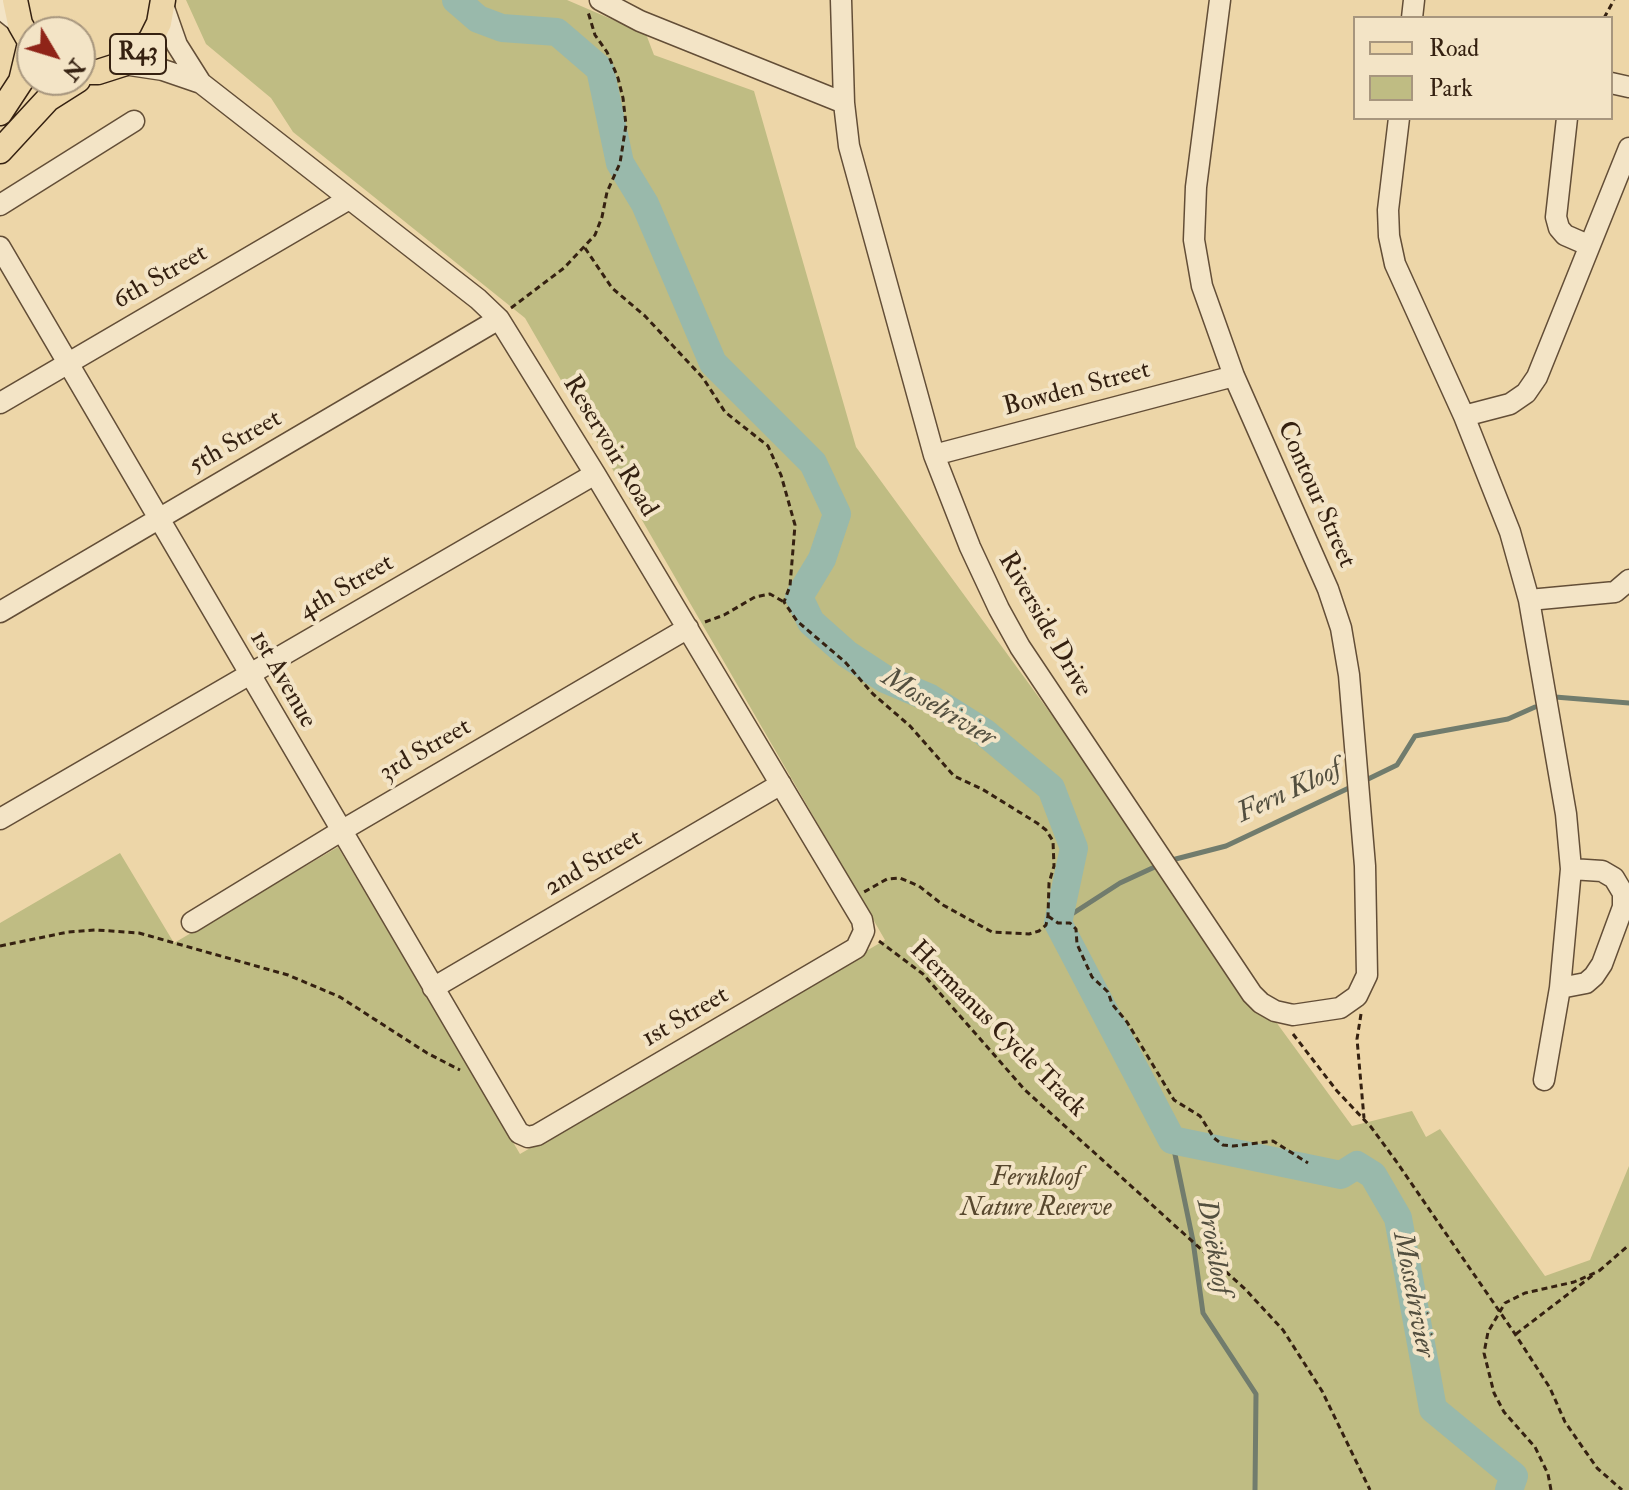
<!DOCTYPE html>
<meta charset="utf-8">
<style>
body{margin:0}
#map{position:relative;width:1629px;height:1490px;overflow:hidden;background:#edd6a8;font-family:"IM FELL Double Pica",serif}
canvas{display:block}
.legend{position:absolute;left:1353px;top:16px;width:260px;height:104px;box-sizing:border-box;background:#f3e4c6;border:2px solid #a7967e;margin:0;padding:10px 14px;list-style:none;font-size:24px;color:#352111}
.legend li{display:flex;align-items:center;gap:16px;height:40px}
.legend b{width:40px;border:2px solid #a7967e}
.north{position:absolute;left:16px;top:16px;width:80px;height:80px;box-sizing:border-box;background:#f3e4c6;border:2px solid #a7967e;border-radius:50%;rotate:128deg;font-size:22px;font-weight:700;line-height:32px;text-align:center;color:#352111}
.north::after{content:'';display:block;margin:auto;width:28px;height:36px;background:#8f2418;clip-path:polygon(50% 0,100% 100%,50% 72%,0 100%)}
</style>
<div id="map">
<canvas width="1629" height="1490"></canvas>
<ul class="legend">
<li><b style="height:10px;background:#edd6a8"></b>Road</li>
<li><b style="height:22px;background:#bfbc83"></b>Park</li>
</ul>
<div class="north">N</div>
</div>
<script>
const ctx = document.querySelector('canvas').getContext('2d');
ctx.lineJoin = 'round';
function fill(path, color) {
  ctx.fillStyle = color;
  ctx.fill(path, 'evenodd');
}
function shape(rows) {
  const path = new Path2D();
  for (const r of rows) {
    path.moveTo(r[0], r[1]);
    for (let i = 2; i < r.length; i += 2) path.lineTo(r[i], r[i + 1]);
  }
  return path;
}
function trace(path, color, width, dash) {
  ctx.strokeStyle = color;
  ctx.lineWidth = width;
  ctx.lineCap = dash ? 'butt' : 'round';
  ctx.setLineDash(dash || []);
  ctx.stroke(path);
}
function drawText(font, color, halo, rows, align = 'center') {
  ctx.font = font + ' "IM FELL Double Pica",serif';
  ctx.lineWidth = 8;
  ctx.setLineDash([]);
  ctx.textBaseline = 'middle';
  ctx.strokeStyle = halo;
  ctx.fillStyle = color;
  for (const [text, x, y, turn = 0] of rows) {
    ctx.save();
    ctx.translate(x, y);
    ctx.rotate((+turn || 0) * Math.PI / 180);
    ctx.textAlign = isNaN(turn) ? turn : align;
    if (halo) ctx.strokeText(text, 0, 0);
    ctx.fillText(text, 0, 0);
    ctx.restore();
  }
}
const green = shape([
 [186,0,567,0,646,34,654,55,754,91,856,447,1352,1126,1412,1111,1426,1137,1440,1129,1545,1276,1590,1260,1629,1166,1629,1490,0,1490,0,923,120,853,174,943,338,847,520,1154,885,940,525,318,293,132,271,98,206,44]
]);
const stream = shape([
 [1555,697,1629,703],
 [1364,781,1397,765,1415,736,1508,719,1535,707],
 [1168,861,1226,846,1351,787],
 [1058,923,1120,883,1159,865],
 [1172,1140,1193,1241,1203,1313,1256,1394,1255,1490]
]);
const river = shape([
 [456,0,478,19,502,28,557,32,600,69,620,163,645,204,713,363,813,463,837,514,822,559,799,597,811,622,847,654,885,679,930,698,984,732,1051,788,1074,848,1058,923,1172,1140,1341,1175,1357,1165,1373,1175,1398,1218,1433,1409,1514,1476,1509,1490]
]);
const path = shape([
 [1604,18,1614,0],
 [585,248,612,288,645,316,703,378,725,412,768,446,781,475,795,525,790,586,784,602,797,621,845,662,873,694,910,726,954,776,982,789,1037,823,1046,830,1053,841,1054,866,1049,883,1048,916,1046,925,1039,931,1029,934,992,932,943,905,919,886,900,878,887,879,864,892],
 [511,308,564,268,595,235,602,217,607,192,620,163,626,125,623,98,618,78,607,52,595,35,588,12],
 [705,622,724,615,755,597,770,594,784,602],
 [1048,916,1058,923,1070,923,1076,929,1077,944,1092,977,1108,992,1112,1004,1127,1022,1174,1100,1200,1116,1214,1138,1223,1145,1233,1146,1273,1141,1308,1163],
 [879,941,923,974,1025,1090,1245,1289,1283,1330,1322,1391,1370,1490],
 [0,946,68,932,96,930,139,933,288,975,340,997,427,1053,460,1070],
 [1361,1014,1357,1039,1364,1118],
 [1293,1034,1337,1091,1371,1127,1396,1161,1515,1334,1550,1388,1565,1422,1597,1468,1622,1490],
 [1599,1271,1629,1245],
 [1516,1334,1593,1275],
 [1551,1490,1548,1474,1535,1447,1504,1412,1494,1393,1484,1353,1488,1332,1505,1303,1525,1293,1574,1282,1599,1271]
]);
const minor = shape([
 [600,0,640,21,844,103],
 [841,0,844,103,849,146,934,455,970,547,999,609,1020,647,1252,994,1261,1003,1275,1011,1293,1015,1340,1008,1357,996,1367,975,1365,866,1349,675,1341,628,1328,589,1234,376,1202,286,1194,240,1196,187,1220,0],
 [163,5,177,45,201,83],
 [0,8,20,24],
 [1412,18,1414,0],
 [1611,83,1629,87],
 [1399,118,1388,210,1389,236,1395,264,1464,416,1510,532,1529,600,1566,814,1571,869,1560,988,1544,1080],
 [1567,118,1556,217,1559,228,1565,235,1588,245],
 [0,205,134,121],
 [0,247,519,1133,528,1137,537,1135,856,948,864,931,862,920,595,474,499,319,478,299,201,83,163,70,123,64],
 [0,403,349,199],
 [1464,416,1510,404,1526,393,1537,377,1629,148],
 [934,455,1234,376],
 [1529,600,1615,592,1629,580],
 [0,612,499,319],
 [0,819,595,474],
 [192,922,341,831,688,628],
 [433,988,781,784],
 [1560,988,1586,983,1594,976,1602,964,1623,907,1623,893,1614,878,1602,871,1571,869]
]);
const major = shape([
 [15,0,20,24,32,45],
 [80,72,98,72,123,64,139,54,151,39,159,23,163,0],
 [0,113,21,81,30,43],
 [0,151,48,99,78,80]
]);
const shields = [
 [138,54,56]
];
const shieldNames = [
 ["R43",138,54]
];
const streetNames = [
 ["6th Street",161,278,-30],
 ["Bowden Street",1077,390,-15],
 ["5th Street",236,443,-30],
 ["Reservoir Road",609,447,59],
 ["Contour Street",1315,495,66],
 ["4th Street",347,588,-30],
 ["Riverside Drive",1044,625,60],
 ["1st Avenue",282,680,60],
 ["3rd Street",426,751,-30],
 ["2nd Street",594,864,-30],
 ["1st Street",686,1018,-30],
 ["Hermanus Cycle Track",997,1030,45]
];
const parkNames = [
 ["Fernkloof",1036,1179],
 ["Nature Reserve",1036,1209]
];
const waterNames = [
 ["Mosselrivier",938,709,31],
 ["Fern Kloof",1290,793,-25],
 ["Droëkloof",1212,1247,80],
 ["Mosselrivier",1412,1295,79]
];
fill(green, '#bfbc83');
trace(stream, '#717c6d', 5);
trace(river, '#99b9ab', 28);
trace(minor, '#634e37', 23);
trace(major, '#352111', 27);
trace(path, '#352111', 3, [6, 4]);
trace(minor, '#f3e4c6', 20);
trace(major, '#edd6a8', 24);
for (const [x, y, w] of shields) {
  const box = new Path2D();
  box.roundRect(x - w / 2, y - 20, w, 40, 6);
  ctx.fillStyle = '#f3e4c6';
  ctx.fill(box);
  trace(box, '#352111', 2);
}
drawText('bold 24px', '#352111', null, shieldNames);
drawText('26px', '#352111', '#f3e4c6', streetNames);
drawText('italic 26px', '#58482e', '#f3e4c6', parkNames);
drawText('italic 28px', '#534f3f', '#f3e4c6', waterNames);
</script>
